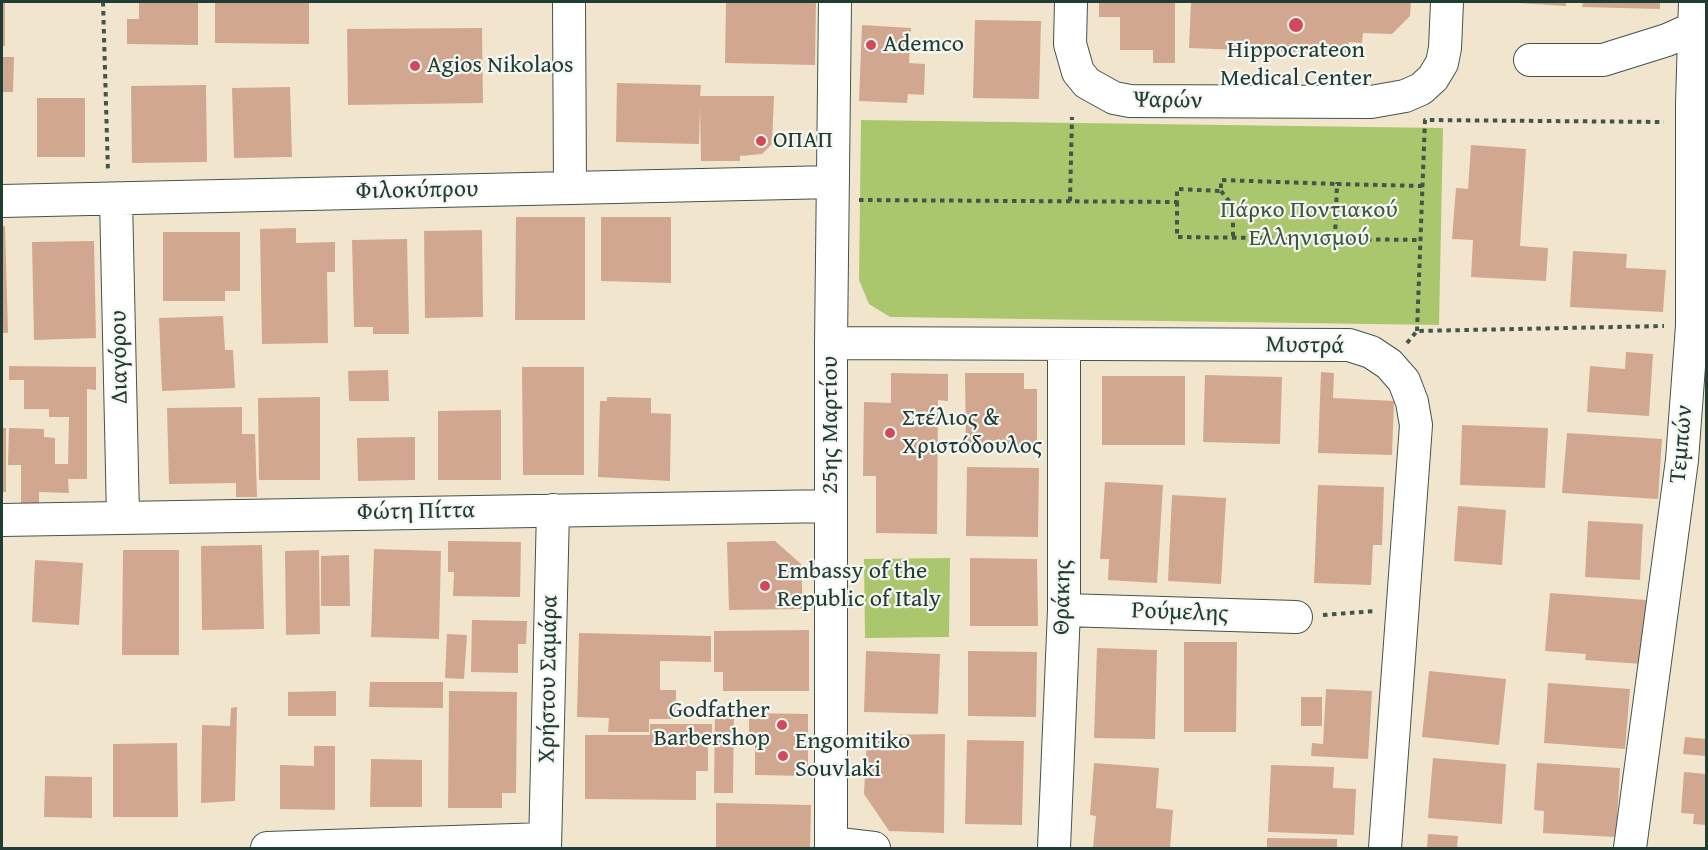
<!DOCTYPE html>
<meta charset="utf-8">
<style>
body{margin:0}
#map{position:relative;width:1708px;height:850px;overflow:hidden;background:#f2e5ce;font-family:"Gentium Book Plus",serif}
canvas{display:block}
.frame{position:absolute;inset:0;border:3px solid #1f3d34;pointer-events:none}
</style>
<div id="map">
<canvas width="1708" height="850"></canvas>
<div class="frame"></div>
</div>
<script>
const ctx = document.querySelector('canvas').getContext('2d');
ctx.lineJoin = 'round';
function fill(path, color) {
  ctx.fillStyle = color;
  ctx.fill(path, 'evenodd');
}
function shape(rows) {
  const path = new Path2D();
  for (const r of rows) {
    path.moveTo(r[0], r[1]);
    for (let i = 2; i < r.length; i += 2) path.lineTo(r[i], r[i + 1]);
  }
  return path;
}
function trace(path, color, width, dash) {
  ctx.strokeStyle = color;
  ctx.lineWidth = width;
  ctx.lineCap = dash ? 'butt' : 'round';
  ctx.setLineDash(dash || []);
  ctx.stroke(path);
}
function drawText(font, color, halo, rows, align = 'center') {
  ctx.font = font + ' "Gentium Book Plus",serif';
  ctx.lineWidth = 4.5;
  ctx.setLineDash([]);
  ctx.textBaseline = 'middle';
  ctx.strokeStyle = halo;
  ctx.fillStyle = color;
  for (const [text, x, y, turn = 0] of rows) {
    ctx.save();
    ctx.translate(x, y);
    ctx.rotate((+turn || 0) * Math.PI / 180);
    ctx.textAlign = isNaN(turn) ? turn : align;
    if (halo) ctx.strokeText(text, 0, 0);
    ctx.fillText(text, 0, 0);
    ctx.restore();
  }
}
const green = shape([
 [861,120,1443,128,1439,325,890,317,869,304,859,280],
 [950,558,949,637,865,638,864,559]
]);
const building = shape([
 [2,2,5,2,5,46,2,46],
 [139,2,198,2,198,45,127,44,127,19,139,19],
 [215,2,309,2,309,44,215,43],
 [726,2,816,2,815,65,725,63],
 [1099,2,1175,2,1175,63,1153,63,1153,50,1120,50,1120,17,1099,17],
 [1191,2,1411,2,1410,16,1392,34,1363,33,1362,43,1349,42,1348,54,1189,48],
 [1501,2,1566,2,1566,6],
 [1583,2,1660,2,1660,9,1582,7],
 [975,20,1041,21,1039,99,973,98],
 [862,25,911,28,909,63,925,64,924,95,908,94,907,103,859,101],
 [482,28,483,103,348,105,347,29],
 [2,57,14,57,13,92,2,92],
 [617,83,701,85,700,96,774,96,772,144,762,154,740,156,740,161,701,161,700,106,699,144,616,142],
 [206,85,207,162,132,163,131,86],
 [290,87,292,157,234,158,232,88],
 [37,98,85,98,85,157,37,157],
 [1471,145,1526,149,1520,246,1548,248,1546,281,1471,277,1473,240,1452,239,1456,188,1468,189],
 [516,217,585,217,585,320,515,320],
 [601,217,671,217,671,283,601,281],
 [2,226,5,226,8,333,2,333],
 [296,228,296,243,335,242,335,272,327,272,328,343,262,344,260,229],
 [482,230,483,317,425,318,424,231],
 [163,232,240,232,240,291,225,291,225,301,163,301],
 [407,239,409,334,373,334,373,327,354,327,352,240],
 [94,241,96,338,34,340,32,242],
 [1573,251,1627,254,1626,268,1666,270,1663,312,1570,307],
 [223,316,225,350,233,350,235,388,162,391,159,318],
 [1626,352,1653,354,1649,416,1587,412,1590,366,1625,369],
 [9,366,96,367,96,390,87,389,87,479,68,479,69,493,39,492,39,505,21,505,21,465,8,465,9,428,44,429,44,437,55,438,55,464,68,464,69,417,49,417,49,409,24,409,24,380,9,380],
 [522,367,584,367,584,475,523,475],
 [388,370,389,401,349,401,348,371],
 [1321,372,1334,373,1333,398,1394,401,1392,455,1318,453],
 [891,373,948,374,948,401,938,400,937,534,876,533,876,476,863,476,864,402,891,403],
 [965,373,1024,373,1024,389,1037,389,1037,448,966,447],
 [1205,375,1282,377,1280,444,1203,442],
 [1102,376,1185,376,1185,445,1102,445],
 [320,397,320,480,259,480,258,398],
 [607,397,651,398,651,413,671,414,670,481,598,477,600,401,607,401],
 [242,407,242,434,255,434,257,497,236,497,236,483,169,484,167,408],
 [501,410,501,480,438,480,438,411],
 [1462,425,1548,428,1545,488,1460,485],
 [2,428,6,428,6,492,2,492],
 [1567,433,1662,439,1658,499,1562,493],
 [415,437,415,480,358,481,357,438],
 [967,467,1039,468,1038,537,966,536],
 [1105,482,1163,485,1157,583,1108,580,1109,559,1100,559],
 [1318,485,1384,487,1382,545,1373,545,1371,585,1314,583],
 [1172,495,1226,498,1221,584,1168,581],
 [1458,506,1506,510,1502,565,1454,561],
 [1588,521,1643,524,1640,580,1585,577],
 [448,541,521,542,520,597,453,596,454,572,448,572],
 [775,541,801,564,803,609,729,610,727,542],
 [262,545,264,629,202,630,201,546],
 [374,549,441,551,439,639,371,637],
 [123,550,179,550,179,655,122,655],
 [319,550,320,634,286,635,285,551],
 [349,555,350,606,321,606,321,556],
 [970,558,1037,559,1038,626,970,626],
 [35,560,83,563,79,625,32,622],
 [1550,593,1646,600,1642,664,1585,660,1586,654,1545,651],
 [472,620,527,621,526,644,518,644,518,673,471,672],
 [809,630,809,691,723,691,723,672,714,672,714,631],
 [579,633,711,636,711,662,660,661,660,690,676,690,676,719,649,719,649,732,608,732,609,718,577,717],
 [447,634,467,635,464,679,445,678],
 [1184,642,1237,642,1236,732,1184,732],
 [1097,648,1157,650,1155,739,1094,738],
 [866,651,940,654,938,714,864,712],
 [968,651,1037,652,1036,717,968,716],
 [1429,671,1506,679,1499,745,1422,737],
 [370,682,443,682,443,708,369,707],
 [1548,683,1630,689,1625,749,1544,743],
 [1326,689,1372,691,1368,759,1311,756,1312,743,1323,744],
 [336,691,336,716,288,716,288,692],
 [449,691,517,692,516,793,502,793,502,808,448,808],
 [1301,697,1322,697,1322,726,1301,726],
 [715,706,734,706,733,793,714,793],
 [237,707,235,801,201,803,202,725,230,726,231,708],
 [749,713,808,714,808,776,755,775,755,743,749,743],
 [650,724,712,724,712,733,708,733,708,771,696,771,696,800,585,799,585,735,650,735],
 [945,734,944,833,889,831,864,794,867,735],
 [1685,737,1706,739,1706,756,1683,754],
 [967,740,1024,741,1022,825,965,824],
 [177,743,178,817,113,817,113,744],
 [314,746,335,746,335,810,280,809,280,765,314,766],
 [1433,758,1506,764,1502,824,1428,818],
 [371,759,422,760,422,807,370,807],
 [1094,763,1159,768,1156,808,1173,810,1170,848,1093,848,1096,816,1090,815],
 [1537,763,1620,768,1616,837,1543,833,1544,811,1534,810],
 [1271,765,1334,767,1333,788,1356,789,1354,835,1268,832],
 [1684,772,1706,774,1706,825,1693,824,1694,814,1681,813],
 [45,776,92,777,92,818,44,817],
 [716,803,811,805,810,848,716,848],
 [1428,834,1458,836,1457,848,1427,848],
 [1267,838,1337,839,1337,848,1267,848]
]);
const path = shape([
 [103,2,108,172],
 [1221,191,1233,206,1233,237],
 [859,200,1177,202,1177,189,1221,191,1221,180,1337,184],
 [1070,201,1072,117],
 [1177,202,1177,237,1421,240],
 [1335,238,1337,184,1422,186],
 [1417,331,1425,120,1664,122],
 [1407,343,1417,331,1664,326],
 [1323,615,1375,611]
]);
const minor = shape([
 [569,2,570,187],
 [1071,2,1070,44,1078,72,1087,83,1114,98,1130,101,1371,102,1405,96,1421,89,1433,78,1442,63,1445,48,1447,2],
 [1530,60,1603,60,1667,40,1696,27],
 [116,199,123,516],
 [2,201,833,182],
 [831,343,1349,345,1371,352,1389,364,1404,381,1412,402,1416,425,1385,848],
 [2,520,831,506],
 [1064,610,1296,617],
 [831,843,874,848],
 [267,848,545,839],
 [545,848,553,510],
 [831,848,831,343,835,2],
 [1054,848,1064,610,1064,345],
 [1630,848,1682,460,1692,326,1692,104,1695,2]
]);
const markers = [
 [1296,25,8,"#d1495b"],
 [871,45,6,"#d1495b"],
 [415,66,6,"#d1495b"],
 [761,141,6,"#d1495b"],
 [890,433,6,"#d1495b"],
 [765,586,6,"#d1495b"],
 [782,725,6,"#d1495b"],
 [783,756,6,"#d1495b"]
];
const poiNames = [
 ["Ademco",883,45],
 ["Hippocrateon",1296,51,"center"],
 ["Medical Center",1296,79,"center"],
 ["Agios Nikolaos",427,66],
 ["ΟΠΑΠ",773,141],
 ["Στέλιος &",902,419],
 ["Χριστόδουλος",902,447],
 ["Embassy of the",777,572],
 ["Republic of Italy",777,600],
 ["Godfather",770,711,"right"],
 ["Barbershop",770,739,"right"],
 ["Engomitiko",795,742],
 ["Souvlaki",795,770]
];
const streetNames = [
 ["Ψαρών",1168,101,1],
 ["Φιλοκύπρου",417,191,-1],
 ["Μυστρά",1305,346,1],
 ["Διαγόρου",120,357,-91],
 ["25ης Μαρτίου",831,425,-90],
 ["Τεμπών",1682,444,-85],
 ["Φώτη Πίττα",416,512,-1],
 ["Θράκης",1063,597,-89],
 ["Ρούμελης",1180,613,2],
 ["Χρήστου Σαμάρα",549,679,-89]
];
const parkNames = [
 ["Πάρκο Ποντιακού",1309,211],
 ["Ελληνισμού",1309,239]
];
fill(green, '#abc76d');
fill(building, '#d2a790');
trace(minor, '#3f564b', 34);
trace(path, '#3f564b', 4, [4.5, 4.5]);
trace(minor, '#fff', 32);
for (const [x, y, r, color] of markers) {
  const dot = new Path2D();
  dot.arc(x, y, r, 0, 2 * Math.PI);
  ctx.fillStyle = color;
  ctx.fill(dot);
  trace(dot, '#f6f6f2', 2);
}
drawText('24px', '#1f3d34', '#f6f6f2', poiNames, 'left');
drawText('24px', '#1f3d34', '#f6f6f2', streetNames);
drawText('24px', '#3b593f', '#f6f6f2', parkNames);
</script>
